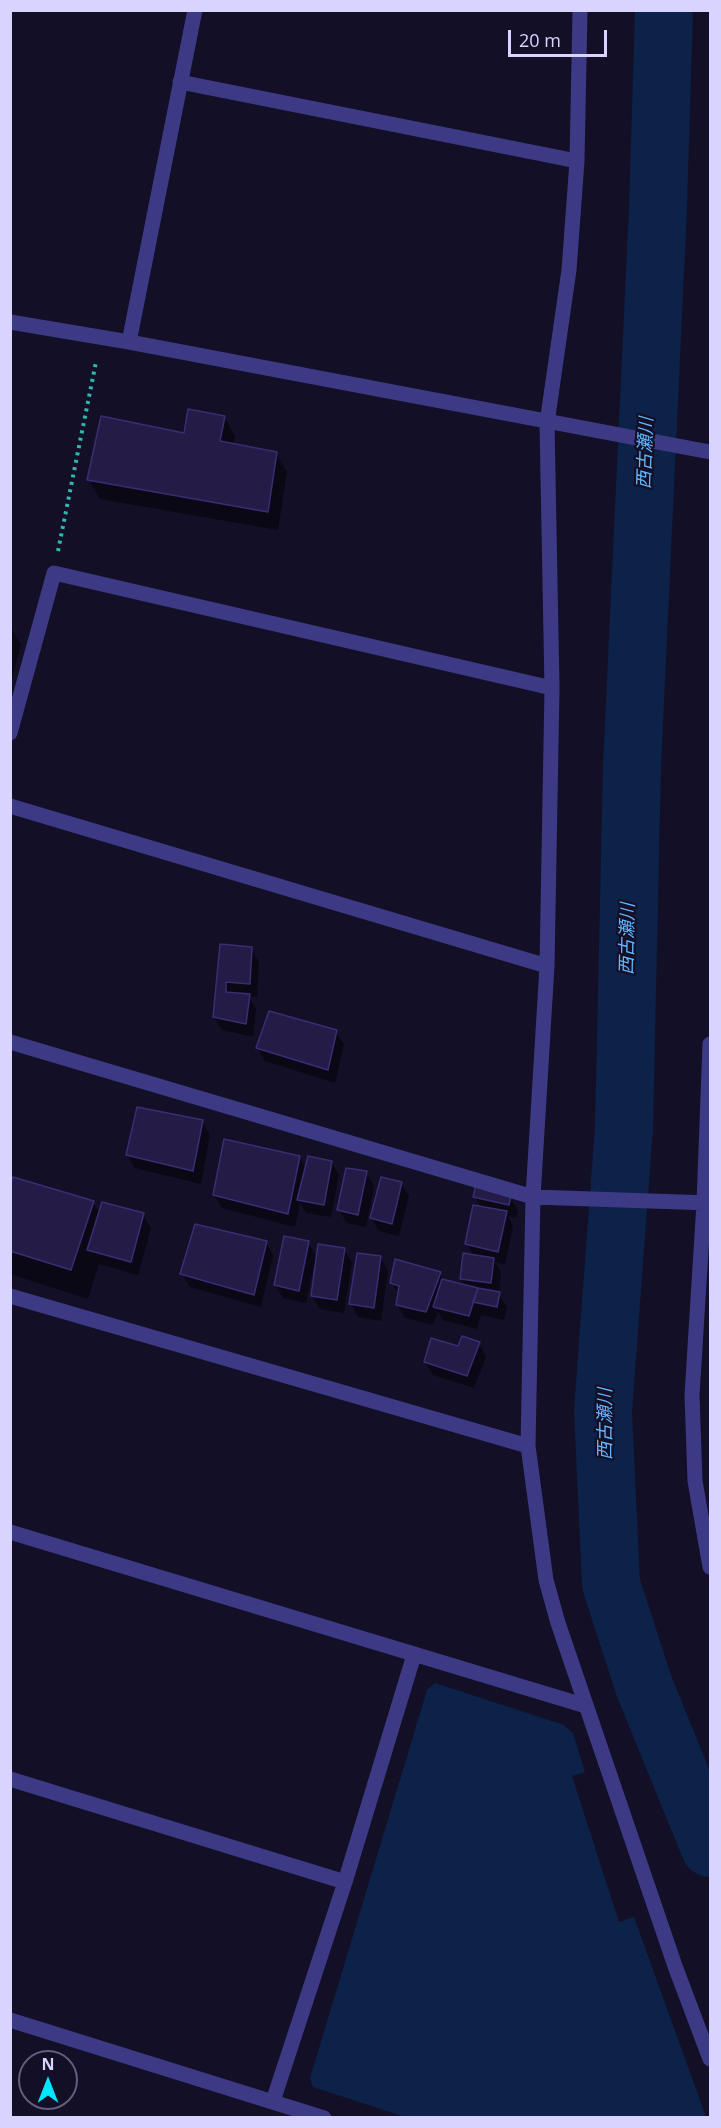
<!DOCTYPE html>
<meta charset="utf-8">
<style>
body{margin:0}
#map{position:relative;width:721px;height:2128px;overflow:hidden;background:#130f26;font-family:"Open Sans",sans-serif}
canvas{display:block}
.frame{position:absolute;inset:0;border:12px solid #d9d4ff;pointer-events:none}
.north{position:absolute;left:18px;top:2050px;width:60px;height:60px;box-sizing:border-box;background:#130f26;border:2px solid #625e7d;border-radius:50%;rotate:0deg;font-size:16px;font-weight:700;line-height:24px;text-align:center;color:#d9d4ff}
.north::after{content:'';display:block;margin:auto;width:21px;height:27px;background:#00e5ff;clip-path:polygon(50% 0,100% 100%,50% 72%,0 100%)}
.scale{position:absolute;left:508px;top:30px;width:99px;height:27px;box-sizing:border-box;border:3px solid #d9d4ff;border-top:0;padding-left:8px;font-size:18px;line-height:21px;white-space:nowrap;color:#d9d4ff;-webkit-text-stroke:4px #130f26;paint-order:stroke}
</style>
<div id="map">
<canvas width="721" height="2128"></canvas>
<div class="frame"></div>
<div class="north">N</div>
<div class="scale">20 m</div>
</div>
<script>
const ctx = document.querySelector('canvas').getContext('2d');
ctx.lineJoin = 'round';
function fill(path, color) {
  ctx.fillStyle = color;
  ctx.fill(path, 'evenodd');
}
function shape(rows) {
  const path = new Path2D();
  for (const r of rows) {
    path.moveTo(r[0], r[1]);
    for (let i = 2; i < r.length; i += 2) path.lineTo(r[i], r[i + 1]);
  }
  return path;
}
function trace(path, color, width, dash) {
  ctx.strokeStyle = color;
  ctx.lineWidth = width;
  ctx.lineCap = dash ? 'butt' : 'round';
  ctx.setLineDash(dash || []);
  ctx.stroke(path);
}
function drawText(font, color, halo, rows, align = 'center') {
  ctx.font = font + ' "Open Sans","Noto Sans JP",sans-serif';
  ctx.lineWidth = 4.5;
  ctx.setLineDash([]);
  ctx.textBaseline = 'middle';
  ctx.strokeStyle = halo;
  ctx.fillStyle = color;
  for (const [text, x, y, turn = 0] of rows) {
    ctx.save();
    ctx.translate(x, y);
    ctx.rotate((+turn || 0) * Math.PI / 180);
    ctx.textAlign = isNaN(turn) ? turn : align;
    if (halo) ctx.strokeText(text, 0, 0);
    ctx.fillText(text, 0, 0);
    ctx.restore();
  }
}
const water = shape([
 [435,1683,564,1725,573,1733,585,1772,572,1776,619,1922,634,1917,706,2117,405,2117,313,2087,310,2078,427,1690]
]);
const shadow = shape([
 [224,417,235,436,233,445,276,453,287,472,278,530,100,499,89,480],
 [10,626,21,645,10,685],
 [221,946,251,949,259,962,257,997,249,997,256,1009,253,1037,222,1030,214,1017],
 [336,1032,344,1045,335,1083,265,1061,258,1048],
 [202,1122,210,1135,201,1184,135,1168,127,1155],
 [299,1157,306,1168,331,1162,339,1175,331,1217,306,1213,300,1203,295,1227,222,1208,214,1195],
 [366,1173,374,1186,366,1227,347,1223,339,1210],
 [401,1183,409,1196,399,1236,379,1231,371,1218],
 [10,1189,93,1202,100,1214,143,1215,151,1228,138,1275,99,1264,88,1299,10,1274],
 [475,1196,510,1197,518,1211,516,1218,508,1216,513,1226,505,1265,495,1262,501,1272,499,1294,507,1307,504,1320,481,1315,477,1329,443,1320,438,1312,433,1325,405,1318,397,1305,399,1295,391,1282,440,1274,445,1282,465,1286,461,1279,474,1256,467,1244,481,1208],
 [266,1242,273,1255,261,1307,190,1287,182,1274],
 [308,1243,317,1258,344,1249,352,1263,344,1313,320,1309,312,1296,316,1266,314,1265,306,1303,283,1298,275,1285],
 [380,1257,388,1271,381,1321,358,1317,351,1304],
 [479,1343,486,1357,474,1388,433,1375,425,1362]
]);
const river = shape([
 [664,10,658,207,632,766,624,1127,603,1411,611,1584,644,1686,710,1848]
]);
const building = shape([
 [188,409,225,416,220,441,277,452,268,512,87,480,101,416,184,433,188,409],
 [220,944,252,947,250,984,226,982,226,992,250,994,246,1024,213,1017,220,944],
 [269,1011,337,1030,328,1070,256,1048,269,1011],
 [137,1107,203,1120,193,1171,126,1155,137,1107],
 [224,1139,300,1156,288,1214,213,1195,224,1139],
 [308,1156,332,1161,324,1205,297,1200,308,1156],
 [346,1168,367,1171,358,1215,337,1210,346,1168],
 [13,1177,94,1201,71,1270,10,1251,10,1185,13,1177],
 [381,1177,402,1182,392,1224,370,1218,381,1177],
 [476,1185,511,1196,509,1205,473,1197,476,1185],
 [102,1202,144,1213,131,1262,87,1250,102,1202],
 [473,1205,507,1211,498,1252,465,1244,473,1205],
 [195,1224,267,1241,254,1295,180,1274,195,1224],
 [284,1236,309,1241,299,1291,274,1285,284,1236],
 [318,1244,345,1248,337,1300,311,1296,318,1244],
 [357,1253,381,1256,374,1308,349,1304,357,1253],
 [463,1253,494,1258,491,1283,460,1279,463,1253],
 [395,1259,441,1272,426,1312,396,1305,399,1286,390,1283,395,1259],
 [442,1279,478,1288,469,1316,433,1307,442,1279],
 [478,1288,500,1292,497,1307,473,1302,478,1288],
 [462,1336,480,1342,467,1376,424,1362,431,1338,458,1346,462,1336]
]);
const path = shape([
 [58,551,96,362]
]);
const minor = shape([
 [580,10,577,161,569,270,547,423,552,688,547,966,533,1197,528,1446,546,1580,558,1623,675,1966,710,2059],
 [180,82,577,161],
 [10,322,129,342,710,452],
 [129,342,195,10],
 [10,733,54,573,552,688],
 [10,806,547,966],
 [10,1042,533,1197,710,1203],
 [710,1044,704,1203,692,1395,695,1481,710,1567],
 [10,1296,528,1446],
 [10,1532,586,1706],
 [10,1779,345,1882],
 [10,2020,324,2118],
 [273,2101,345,1882,414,1655]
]);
const waterNames = [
 ["西古瀬川",646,453,-88],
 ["西古瀬川",628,939,-89],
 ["西古瀬川",606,1424,-90]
];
fill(water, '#0c2248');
fill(shadow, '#0007');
trace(river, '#0c2248', 58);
fill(building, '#241b47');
trace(building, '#3b2d73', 1.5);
trace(path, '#2fb8b0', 4, [3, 4.5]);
trace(minor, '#3d3a85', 15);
drawText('italic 18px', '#62b6ff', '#130f26', waterNames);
</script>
